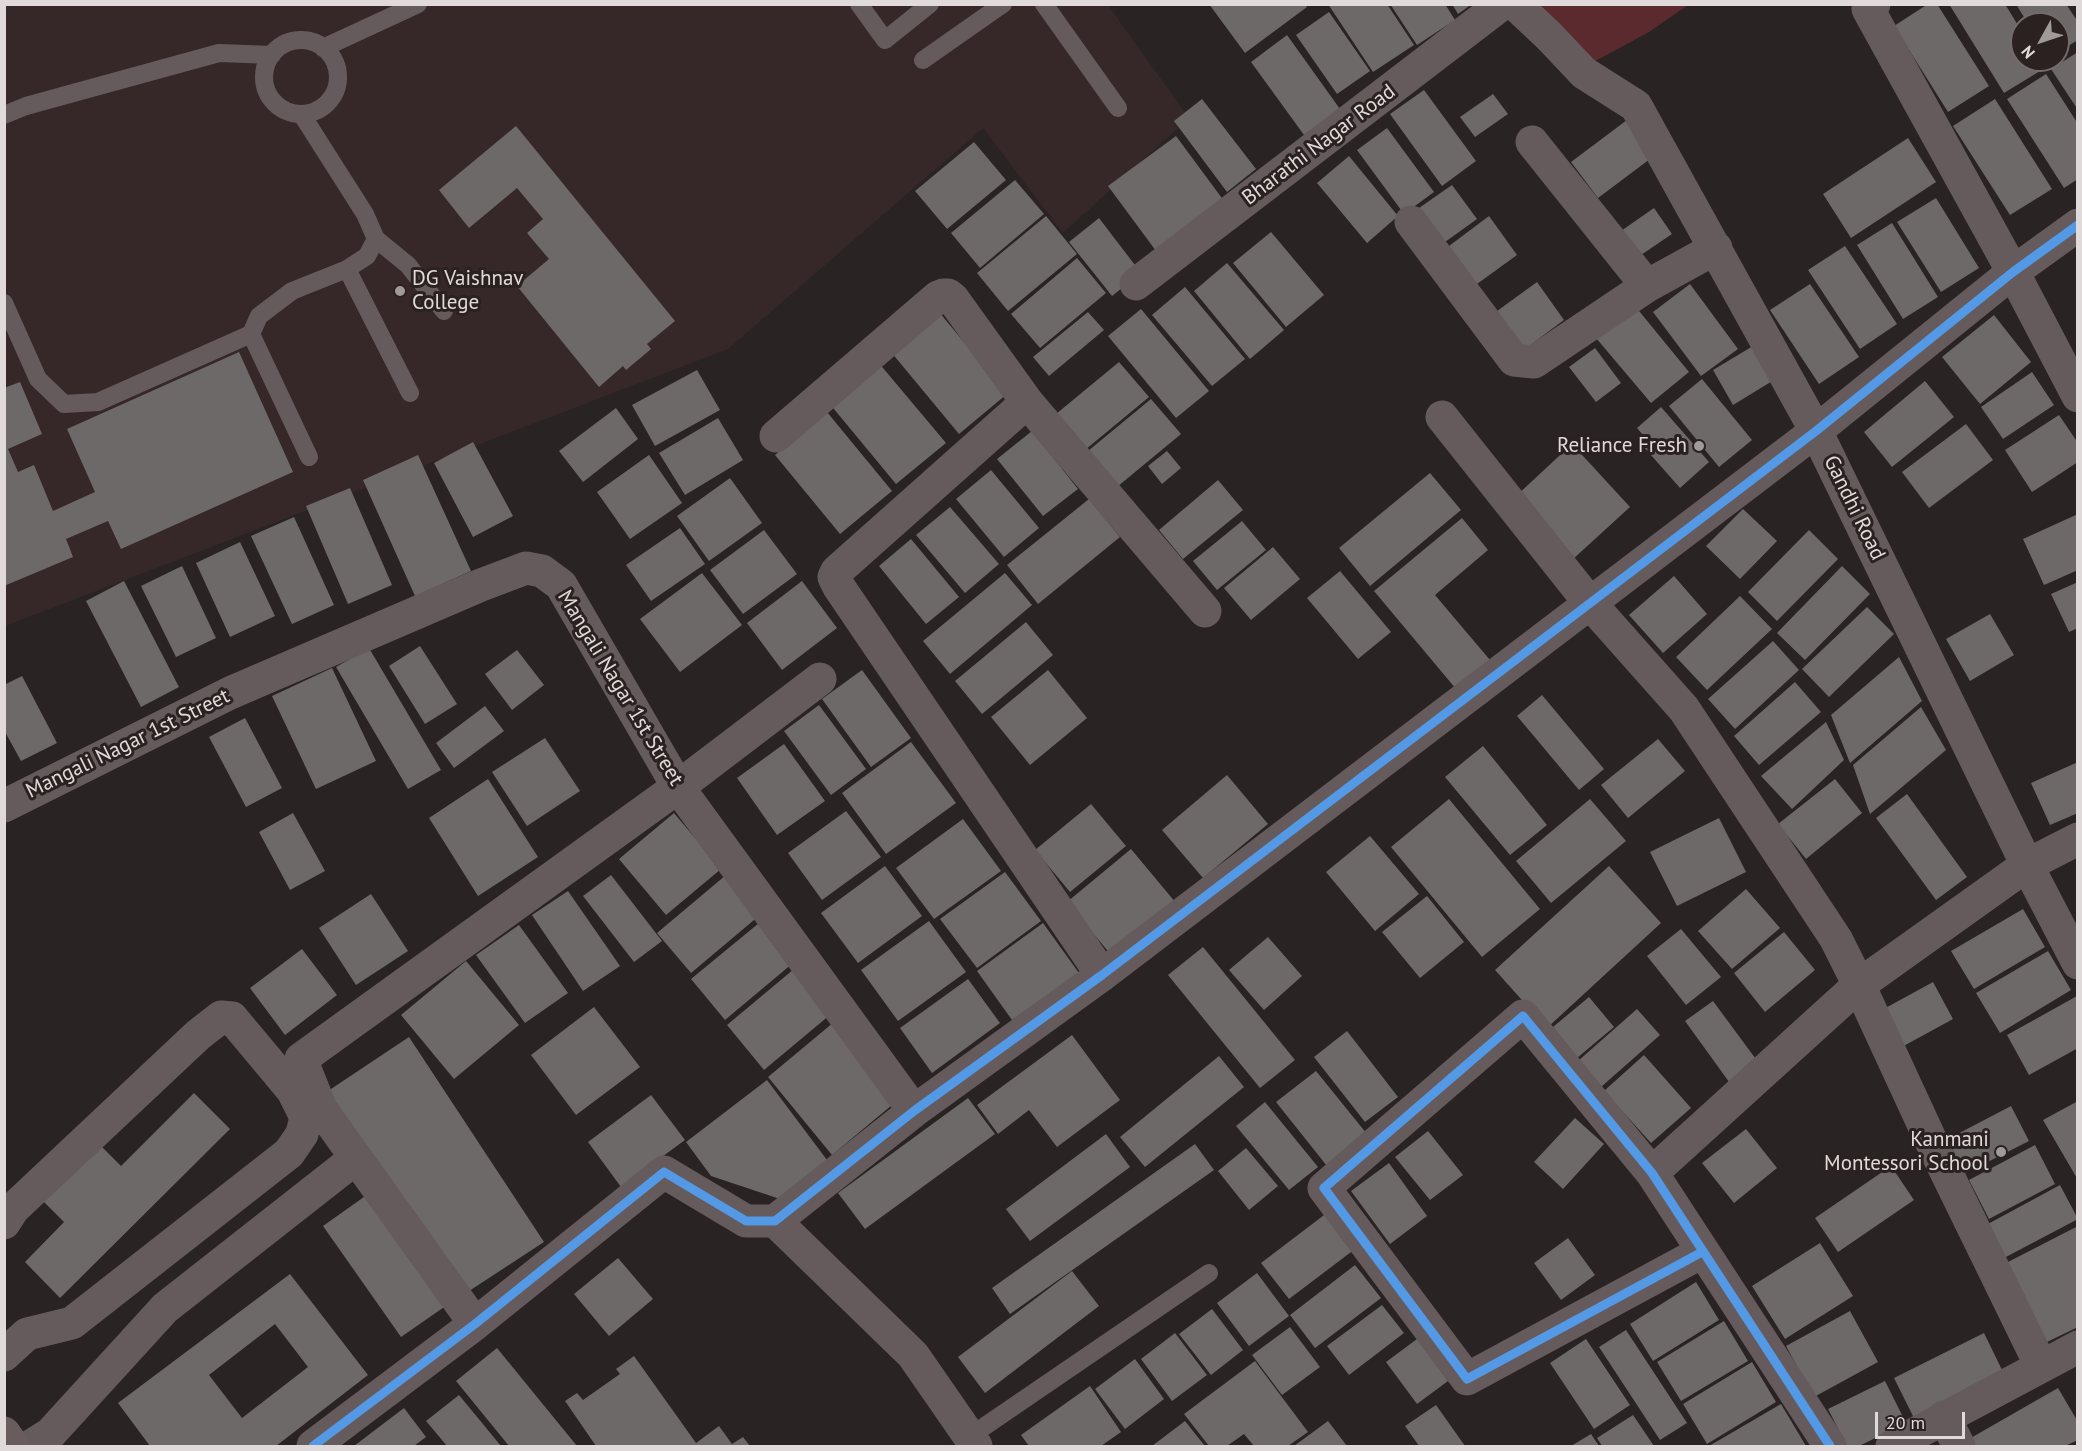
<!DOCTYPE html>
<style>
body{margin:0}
#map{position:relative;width:2082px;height:1451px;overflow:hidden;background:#292323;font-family:"PT Sans",sans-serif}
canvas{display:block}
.frame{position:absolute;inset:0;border:6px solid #e1dada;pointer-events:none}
.north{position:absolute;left:2010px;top:12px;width:60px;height:60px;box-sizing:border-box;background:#2b2121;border:2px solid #746b6b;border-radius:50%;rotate:230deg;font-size:16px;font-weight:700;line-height:24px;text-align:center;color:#e1dada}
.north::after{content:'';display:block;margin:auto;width:21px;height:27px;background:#a19a9a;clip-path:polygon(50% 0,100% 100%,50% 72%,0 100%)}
.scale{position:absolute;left:1875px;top:1412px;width:90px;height:27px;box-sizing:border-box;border:3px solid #e1dada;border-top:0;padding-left:8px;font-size:18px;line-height:21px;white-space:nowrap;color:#e1dada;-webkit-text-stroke:4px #2b2121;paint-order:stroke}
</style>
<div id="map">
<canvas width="2082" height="1451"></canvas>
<div class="frame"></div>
<div class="north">N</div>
<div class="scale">20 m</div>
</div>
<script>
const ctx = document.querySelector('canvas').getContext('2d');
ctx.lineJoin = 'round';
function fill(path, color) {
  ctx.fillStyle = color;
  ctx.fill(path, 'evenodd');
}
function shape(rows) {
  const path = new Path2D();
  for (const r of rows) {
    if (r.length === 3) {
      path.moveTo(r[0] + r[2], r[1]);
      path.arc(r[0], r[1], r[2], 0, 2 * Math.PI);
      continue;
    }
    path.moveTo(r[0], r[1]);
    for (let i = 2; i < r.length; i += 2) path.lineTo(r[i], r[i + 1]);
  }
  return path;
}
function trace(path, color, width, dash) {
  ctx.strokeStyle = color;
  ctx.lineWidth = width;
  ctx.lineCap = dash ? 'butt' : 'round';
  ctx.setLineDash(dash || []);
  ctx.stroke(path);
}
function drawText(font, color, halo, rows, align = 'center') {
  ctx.font = font + ' "PT Sans",sans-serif';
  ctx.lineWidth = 6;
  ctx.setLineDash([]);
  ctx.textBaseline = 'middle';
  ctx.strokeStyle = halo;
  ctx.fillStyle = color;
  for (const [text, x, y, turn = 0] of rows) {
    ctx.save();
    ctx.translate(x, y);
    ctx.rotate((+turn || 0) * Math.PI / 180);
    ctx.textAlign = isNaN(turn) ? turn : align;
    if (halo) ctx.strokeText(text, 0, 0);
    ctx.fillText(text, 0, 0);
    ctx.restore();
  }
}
const built = shape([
 [5,5,1108,5,1189,118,1063,233,983,128,728,349,5,626]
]);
const green = shape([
 [1528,5,1688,5,1649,32,1590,64]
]);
const building = shape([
 [1209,4,1305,4,1307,7,1245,53],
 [1328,4,1387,4,1414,45,1373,72],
 [1390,4,1445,4,1455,20,1417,45],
 [1452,4,1472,4,1458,14],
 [1928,4,1937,4,1989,86,1948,112,1894,26],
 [1949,4,2005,4,2022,32,2022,60,2040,60,2045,68,2004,93],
 [2016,4,2066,4,2078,22,2078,40,2058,52,2058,24,2028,24],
 [1329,12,1370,71,1337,94,1296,35],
 [1287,35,1340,109,1304,135,1251,62],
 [2078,52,2078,110,2051,69],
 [2046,74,2078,124,2078,179,2064,188,2007,99],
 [1424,90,1476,161,1442,186,1390,114],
 [1493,94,1508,114,1475,137,1460,117],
 [1202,99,1256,169,1227,192,1174,121],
 [1995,99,2052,189,2010,215,1953,126],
 [1627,120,1654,156,1598,198,1571,162],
 [516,126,675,321,647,344,651,349,626,370,623,366,599,387,517,286,549,259,527,233,543,219,517,188,469,228,439,190],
 [1387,128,1434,192,1404,214,1357,150],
 [1176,136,1227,205,1159,255,1108,186],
 [1908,138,1936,182,1851,238,1823,194],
 [974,142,1006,180,947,229,915,191],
 [1349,156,1398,216,1367,243,1317,183],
 [1015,180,1044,214,980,268,951,233],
 [1452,185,1477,219,1434,250,1409,215],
 [1936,198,1979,268,1941,292,1897,222],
 [1654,208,1672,234,1638,257,1621,231],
 [1046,216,1077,254,1008,311,977,273],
 [1489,216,1517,255,1477,284,1449,246],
 [1099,218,1141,273,1112,296,1069,242],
 [1892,223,1938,297,1903,319,1857,245],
 [1271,232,1324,295,1286,327,1233,263],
 [1845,246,1897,324,1860,349,1808,270],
 [1077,258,1106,293,1040,348,1011,314],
 [1227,263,1284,330,1250,359,1194,291],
 [1537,282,1564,320,1521,352,1493,314],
 [1690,284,1738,349,1701,376,1653,312],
 [1810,284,1859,357,1819,384,1770,310],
 [1185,287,1245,359,1212,386,1152,315],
 [1635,306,1689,372,1651,403,1596,338],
 [1141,309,1209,391,1176,418,1108,336],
 [939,312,1007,394,959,434,891,352],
 [1088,312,1104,330,1049,376,1033,357],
 [1994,315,2031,362,1980,404,1942,357],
 [1753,346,1774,380,1733,405,1713,370],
 [1595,348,1621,383,1596,402,1569,367],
 [239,352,293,472,121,549,108,521,66,539,73,557,4,586,4,388,20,382,42,434,8,449,18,472,34,465,53,511,95,492,67,429],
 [878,362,946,443,896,484,829,403],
 [1119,362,1149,397,1085,450,1056,414],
 [697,370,720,410,655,446,632,405],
 [2032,372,2054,405,2003,439,1981,407],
 [1702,379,1752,440,1719,467,1669,406],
 [1925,381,1954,417,1892,467,1864,432],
 [1151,399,1181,434,1117,487,1088,451],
 [1661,407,1709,462,1680,488,1643,446,1648,441,1637,428],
 [616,408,638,439,583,482,559,451],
 [827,412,892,491,840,534,775,455],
 [2059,415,2078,443,2078,462,2032,492,2005,450],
 [718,418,743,460,685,495,659,453],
 [1966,424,1993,460,1929,508,1902,472],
 [1032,431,1078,489,1043,516,997,459],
 [473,442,513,516,473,537,434,463],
 [1572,444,1630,507,1572,560,1515,497],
 [1167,451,1181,468,1162,484,1148,466],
 [418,455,471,571,415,596,363,480],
 [649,455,682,503,630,539,597,492],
 [991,470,1039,528,1004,557,956,499],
 [1430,473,1461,510,1370,586,1339,548],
 [730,478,762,523,709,561,677,516],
 [1218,480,1243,510,1183,559,1159,530],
 [350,488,392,585,348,604,306,506],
 [1089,499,1120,537,1038,604,1007,565],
 [950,507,999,564,965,593,916,535],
 [1743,509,1777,541,1740,579,1706,546],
 [2078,514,2078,570,2044,585,2023,539],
 [294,517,334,605,292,624,251,536],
 [1462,518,1488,550,1435,595,1490,660,1456,689,1374,591],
 [1242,521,1266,550,1217,590,1193,561],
 [680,528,705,564,651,601,626,565],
 [764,530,797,574,743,614,710,570],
 [1809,530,1838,559,1777,621,1748,592],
 [911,539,959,597,926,624,879,566],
 [240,542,275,616,230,637,196,563],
 [1273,547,1300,579,1251,620,1224,588],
 [182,566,216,638,176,657,141,586],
 [1842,566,1870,594,1805,660,1777,633],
 [1340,571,1391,632,1358,659,1307,598],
 [702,573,742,625,680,672,640,619],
 [1005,573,1032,605,950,674,923,641],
 [1674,576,1707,614,1663,653,1629,615],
 [124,581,179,687,141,707,86,601],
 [802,581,837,628,782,670,747,623],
 [2078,582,2078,628,2069,632,2051,594],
 [1740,596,1772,629,1707,690,1676,657],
 [1867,607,1894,634,1829,697,1802,669],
 [1990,614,2014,655,1970,681,1946,639],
 [1026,622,1053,655,982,714,955,681],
 [1773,641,1799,670,1735,729,1708,699],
 [420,646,457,704,425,724,389,666],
 [369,648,441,770,408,789,336,667],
 [517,650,544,685,512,710,485,674],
 [1899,657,1922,701,1850,763,1831,715],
 [332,668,376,761,316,789,272,696],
 [862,670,911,738,871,767,822,699],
 [1048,670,1087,718,1030,765,991,717],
 [22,676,57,743,21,761,4,730,4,685],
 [1795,682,1821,712,1759,765,1734,736],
 [1542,695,1604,769,1579,790,1517,716],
 [819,705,866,769,831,795,784,731],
 [485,706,504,731,454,768,436,743],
 [1921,707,1946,750,1870,814,1853,765],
 [245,718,282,788,246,807,209,737],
 [1826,722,1844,760,1792,809,1761,776],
 [545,738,580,791,527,826,492,772],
 [1658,739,1685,771,1628,818,1601,785],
 [911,742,956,803,886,854,842,793],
 [784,744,825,801,777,835,737,778],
 [1483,746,1547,825,1510,855,1445,777],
 [2078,762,2078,813,2050,825,2031,783],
 [1227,775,1268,824,1203,878,1162,830],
 [488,779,538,857,478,896,429,818],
 [1835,779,1862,813,1806,859,1778,824],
 [1907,794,1967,877,1936,900,1876,818],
 [1449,799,1540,909,1482,957,1391,847],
 [1590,799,1626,841,1551,903,1516,861],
 [1091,804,1126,846,1070,892,1035,850],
 [846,811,881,857,822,900,788,853],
 [293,813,325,871,290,890,259,832],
 [674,813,721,869,666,915,619,859],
 [1719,818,1746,872,1677,906,1650,852],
 [963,819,1001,871,934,919,896,868],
 [1370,836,1419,894,1375,931,1326,872],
 [1131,849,1176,903,1112,956,1067,902],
 [885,866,922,916,858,963,821,913],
 [1609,866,1661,923,1547,1028,1495,970],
 [1005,872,1041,921,977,968,940,919],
 [611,875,662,941,634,962,583,896],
 [726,875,760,915,691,973,657,933],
 [1746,889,1780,928,1732,969,1698,931],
 [568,891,620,966,583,991,532,915],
 [371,894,408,951,356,985,319,928],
 [1427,896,1464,942,1420,978,1382,932],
 [2023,909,2045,947,1974,989,1951,951],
 [929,921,966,972,898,1021,861,970],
 [759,923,793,963,725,1020,691,979],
 [1043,923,1079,973,1012,1020,977,971],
 [519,925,568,993,525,1023,476,955],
 [1681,929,1721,977,1686,1005,1647,956],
 [1784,932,1815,970,1765,1012,1734,973],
 [1268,937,1302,976,1264,1010,1229,970],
 [1203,947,1295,1060,1260,1088,1168,975],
 [302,949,337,995,285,1035,250,988],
 [2048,951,2071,990,2000,1033,1976,993],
 [466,961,519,1025,454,1079,401,1015],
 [794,969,831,1014,764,1070,727,1025],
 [968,979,1000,1023,932,1073,900,1028],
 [1933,982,1953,1019,1900,1048,1880,1011],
 [2077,996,2078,1048,2029,1075,2007,1035],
 [1589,997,1614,1027,1577,1058,1553,1027],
 [1713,1001,1761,1066,1732,1086,1685,1021],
 [594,1007,640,1067,576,1115,531,1055],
 [1637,1009,1660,1035,1601,1087,1578,1061],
 [834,1022,898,1100,832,1155,768,1077],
 [1347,1031,1398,1097,1365,1122,1314,1057],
 [1072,1035,1120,1100,1057,1147,1029,1110,998,1134,977,1105],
 [409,1037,544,1242,463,1295,328,1091],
 [1644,1055,1691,1108,1651,1143,1604,1091],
 [1219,1056,1244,1087,1145,1167,1120,1137],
 [1316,1071,1367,1134,1327,1166,1276,1102],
 [767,1080,830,1164,783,1200,711,1176,686,1142],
 [194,1093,230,1129,60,1298,25,1262,64,1222,40,1198,100,1145,121,1166],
 [651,1095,685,1140,621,1187,588,1142],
 [968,1098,995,1134,865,1229,838,1193],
 [2078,1101,2078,1180,2043,1120],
 [1265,1102,1318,1167,1289,1190,1236,1126],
 [2011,1106,2029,1141,1964,1174,1946,1140],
 [1575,1118,1604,1144,1563,1189,1534,1162],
 [1746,1129,1777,1168,1734,1203,1702,1163],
 [1428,1131,1463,1175,1430,1200,1395,1157],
 [1106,1134,1130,1167,1030,1241,1006,1209],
 [1195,1144,1214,1170,1010,1314,992,1288],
 [2035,1145,2055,1184,1989,1219,1969,1180],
 [1246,1148,1278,1186,1249,1210,1218,1171],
 [1389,1163,1427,1216,1390,1244,1351,1191],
 [1891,1166,1914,1200,1838,1252,1815,1218],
 [2060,1185,2078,1219,2004,1258,1986,1225],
 [371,1192,450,1303,401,1337,323,1226],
 [1332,1209,1359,1246,1289,1299,1261,1263],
 [2078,1226,2078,1327,2047,1342,2006,1263],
 [1568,1238,1595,1275,1561,1300,1534,1263],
 [1820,1243,1853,1296,1785,1339,1752,1286],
 [618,1258,653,1299,609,1336,574,1294],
 [1355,1265,1381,1298,1315,1348,1290,1315],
 [1072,1271,1099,1306,985,1393,958,1357],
 [1257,1273,1289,1316,1249,1346,1217,1303],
 [290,1274,368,1375,276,1446,150,1446,118,1403],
 [275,1324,308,1367,242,1418,209,1375],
 [1696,1282,1719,1320,1653,1361,1630,1324],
 [1382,1305,1404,1333,1349,1375,1327,1346],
 [1212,1309,1243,1350,1211,1375,1179,1334],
 [1850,1311,1878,1362,1814,1397,1786,1346],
 [1724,1321,1748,1361,1681,1401,1657,1362],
 [1290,1327,1320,1367,1282,1395,1252,1355],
 [1626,1330,1687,1423,1660,1440,1599,1347],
 [1175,1333,1207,1375,1172,1401,1141,1359],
 [1984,1333,2004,1374,1914,1418,1894,1378],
 [1417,1339,1448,1381,1417,1404,1386,1362],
 [1586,1339,1630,1405,1594,1429,1550,1363],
 [497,1348,577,1446,509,1446,456,1381],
 [634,1356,696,1443,719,1426,732,1444,743,1437,750,1446,596,1446,565,1401,577,1393,583,1400,620,1374,616,1369],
 [1135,1359,1164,1399,1125,1429,1095,1389],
 [1255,1361,1308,1432,1288,1446,1254,1446,1244,1434,1227,1446,1209,1446,1184,1414],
 [1752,1362,1776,1402,1707,1444,1683,1404],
 [1885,1381,1906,1423,1859,1446,1847,1446,1828,1409],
 [1090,1386,1121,1432,1101,1446,1029,1446,1021,1435],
 [2058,1388,2078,1422,2078,1440,2065,1446,1974,1446,1969,1439],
 [459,1395,501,1446,447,1446,426,1421],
 [1781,1404,1806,1446,1709,1446],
 [1436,1405,1465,1446,1419,1446,1405,1426],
 [404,1408,426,1437,414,1446,354,1446],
 [1633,1415,1654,1446,1602,1446,1597,1438],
 [1185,1421,1205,1446,1152,1446],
 [1328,1421,1347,1446,1294,1446],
 [1591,1434,1599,1446,1571,1446]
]);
const lane = shape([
 [859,4,885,40,930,4],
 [1044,4,1118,108],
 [301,77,37],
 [323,48,418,4],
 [923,60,1003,4],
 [4,115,26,106,219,53,272,55],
 [376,239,408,265,444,311],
 [347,269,410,393],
 [4,303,38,379,64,404,98,402,251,334,259,316,292,291,347,269,367,256,376,239,365,214,302,115],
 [251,334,309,457],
 [969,1437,1209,1273]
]);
const street = shape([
 [1515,4,1549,36,1584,73,1636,106,1816,431,2027,865,2078,963],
 [1874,4,1868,9,2013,272,2078,396],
 [1532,142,1647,286],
 [1411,222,1514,360,1534,362,1647,286,1716,248],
 [1136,284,1502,4],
 [1027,402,837,571,834,577,839,587,1102,975],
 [1442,417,1589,602,1684,709,1836,939,1859,985,1933,1145,2041,1366],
 [776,436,938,297,943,295,948,295,953,299,1027,402,1205,611],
 [4,806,230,693,481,585,526,568,542,571,561,585,678,787,914,1111],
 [1652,1173,1859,985,2027,865,2078,839],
 [775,1221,913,1355,976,1446],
 [4,1223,13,1209,198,1035,221,1017,232,1018,293,1091,306,1117,302,1134,289,1153,72,1323,27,1334,4,1355],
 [1702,1252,1467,1379,1324,1188,1523,1016,1652,1173,1830,1446],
 [475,1324,321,1109,301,1059,678,787,820,679],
 [1944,1417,1959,1446],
 [31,1446,50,1434,165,1308,356,1158],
 [313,1446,475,1324,664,1172,746,1221,775,1221,914,1111,1102,975,1816,431,2013,272,2078,225],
 [1892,1446,2078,1347]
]);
const primary = shape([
 [4,1433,13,1446]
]);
const cycleway = shape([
 [1702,1252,1467,1379,1324,1188,1523,1016,1652,1173,1830,1446],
 [313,1446,475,1324,664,1172,746,1221,775,1221,914,1111,1102,975,1816,431,2013,272,2078,225]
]);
const markers = [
 [400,291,6,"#a19a9a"],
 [1699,446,6,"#a19a9a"],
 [2001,1152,6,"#a19a9a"]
];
const streetNames = [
 ["Bharathi Nagar Road",1319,145,-37],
 ["Gandhi Road",1854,508,64],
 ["Mangali Nagar 1st Street",620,688,59],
 ["Mangali Nagar 1st Street",128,744,-26]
];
const poiNames = [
 ["DG Vaishnav",412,279,"left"],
 ["College",412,303,"left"],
 ["Reliance Fresh",1687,446],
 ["Kanmani",1989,1140],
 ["Montessori School",1989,1164]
];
fill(built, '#362829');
fill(green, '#5a2a2e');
fill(building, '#6e6969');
trace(lane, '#665b5c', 18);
trace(street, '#665b5c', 33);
trace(primary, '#695c5c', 33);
trace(cycleway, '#5399e6', 9);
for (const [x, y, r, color] of markers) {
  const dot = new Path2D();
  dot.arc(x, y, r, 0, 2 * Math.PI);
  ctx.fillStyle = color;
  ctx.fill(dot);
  trace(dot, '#2b2121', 2);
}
drawText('21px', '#e1dada', '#2b2121', streetNames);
drawText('21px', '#e1dada', '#2b2121', poiNames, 'right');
</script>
